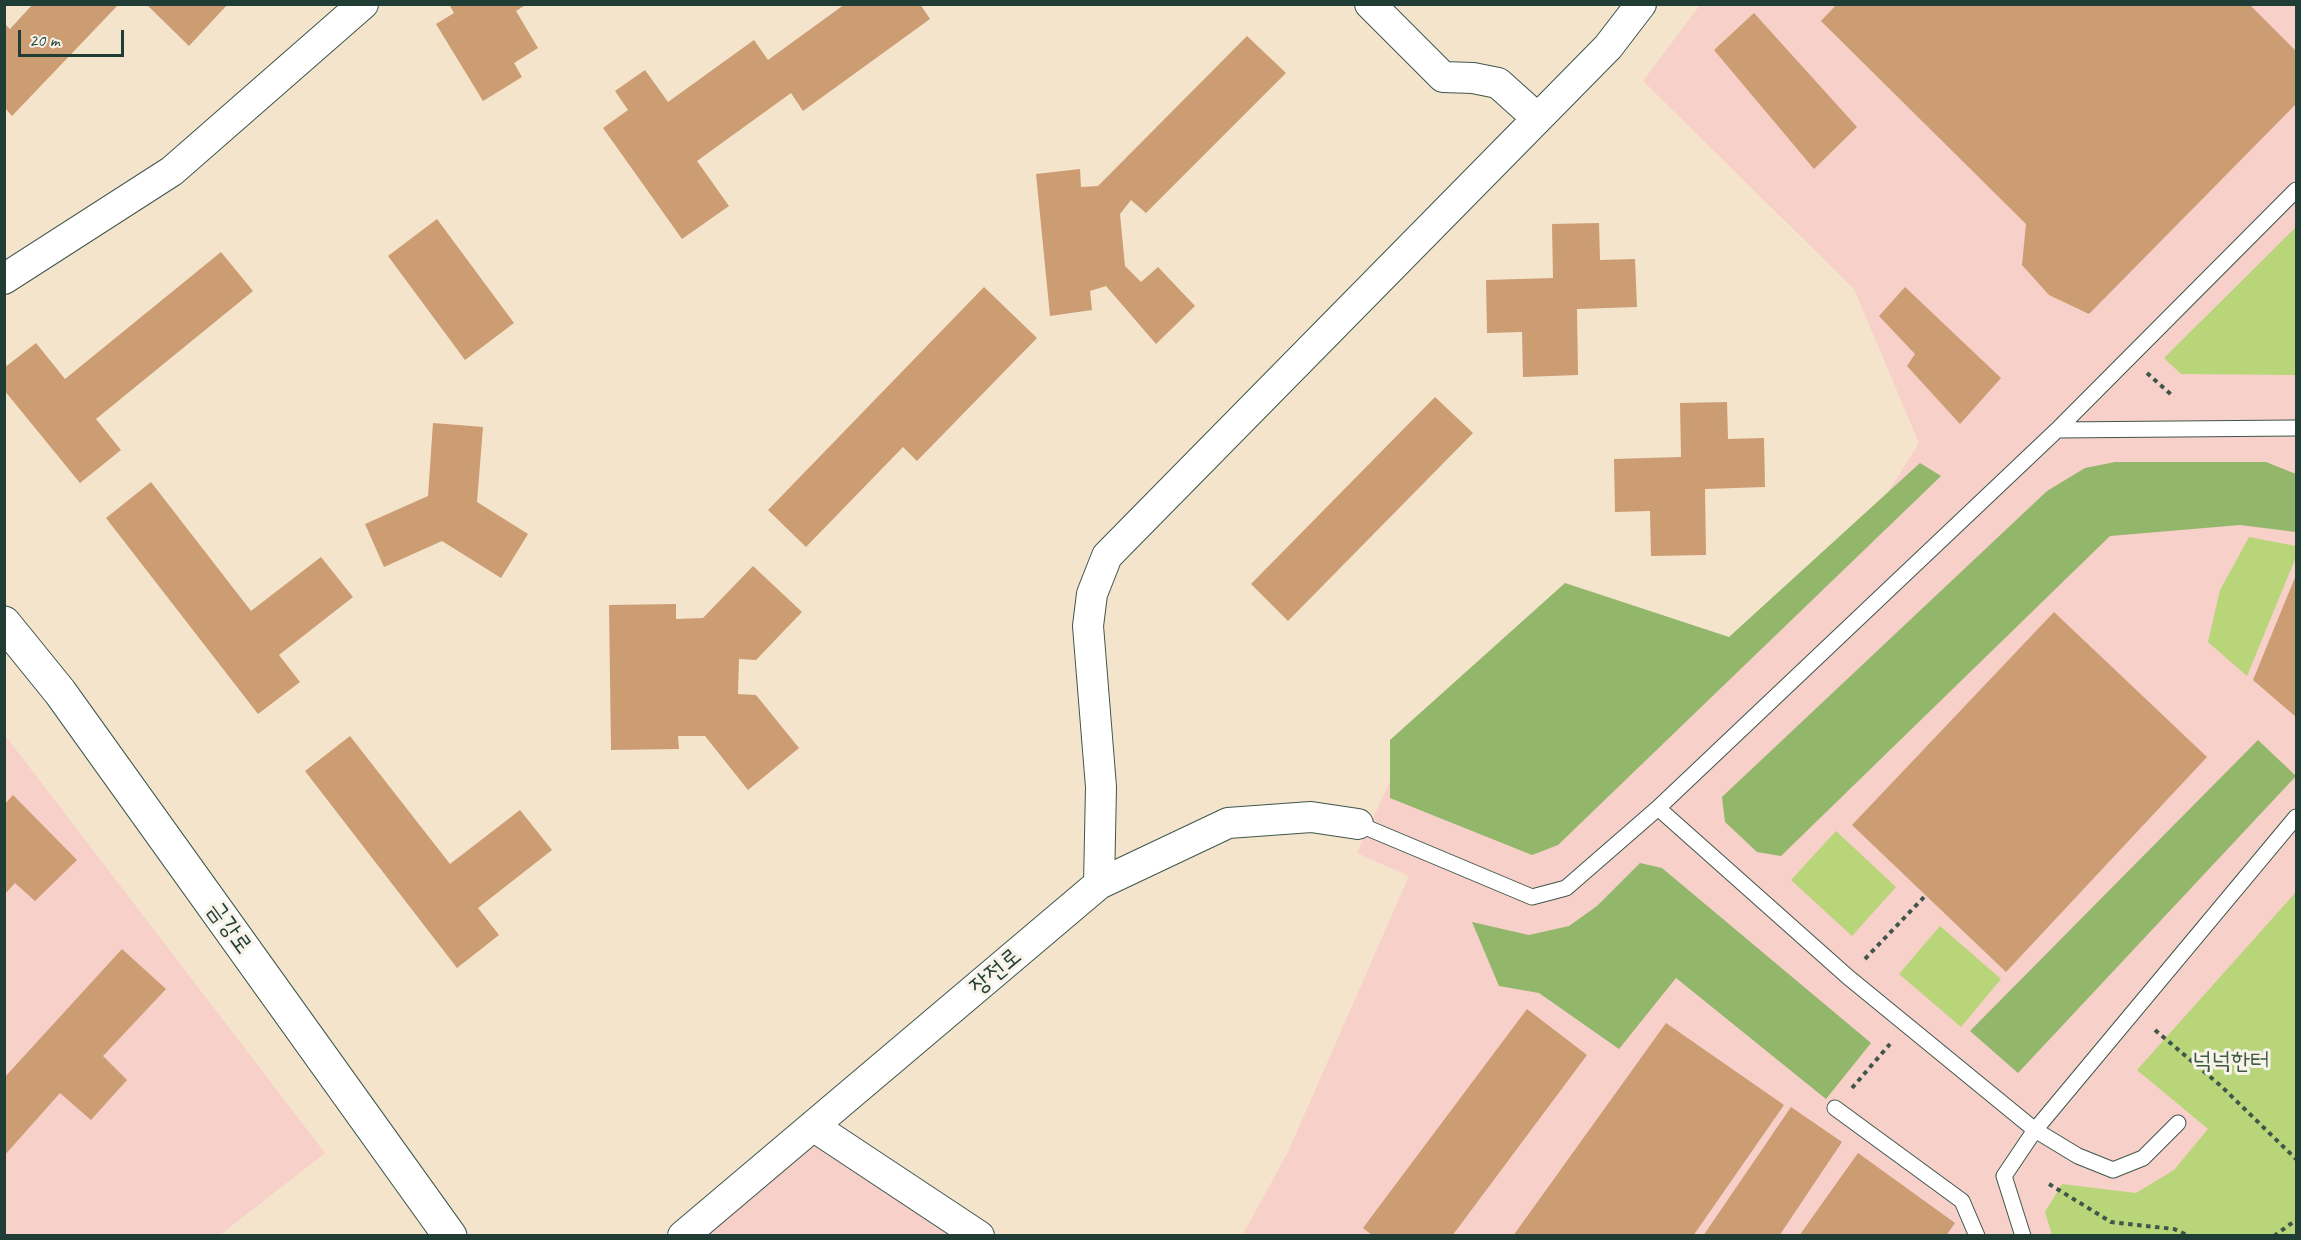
<!DOCTYPE html>
<meta charset="utf-8">
<style>
body{margin:0}
#map{position:relative;width:2301px;height:1240px;overflow:hidden;background:#f4e4cc;font-family:Caveat,sans-serif}
canvas{display:block}
.frame{position:absolute;inset:0;border:6px solid #1f3d34;pointer-events:none}
.scale{position:absolute;left:18px;top:30px;width:106px;height:27px;box-sizing:border-box;border:3px solid #1f3d34;border-top:0;padding-left:8px;font-size:18px;line-height:21px;white-space:nowrap;color:#1f3d34;-webkit-text-stroke:4px #f7f3e8;paint-order:stroke}
</style>
<div id="map">
<canvas width="2301" height="1240"></canvas>
<div class="frame"></div>
<div class="scale">20 m</div>
</div>
<script>
const ctx = document.querySelector('canvas').getContext('2d');
ctx.lineJoin = 'round';
function fill(path, color) {
  ctx.fillStyle = color;
  ctx.fill(path, 'evenodd');
}
function shape(rows) {
  const path = new Path2D();
  for (const r of rows) {
    path.moveTo(r[0], r[1]);
    for (let i = 2; i < r.length; i += 2) path.lineTo(r[i], r[i + 1]);
  }
  return path;
}
function trace(path, color, width, dash) {
  ctx.strokeStyle = color;
  ctx.lineWidth = width;
  ctx.lineCap = dash ? 'butt' : 'round';
  ctx.setLineDash(dash || []);
  ctx.stroke(path);
}
function drawText(font, color, halo, rows, align = 'center') {
  ctx.font = font + ' Caveat,"Poor Story",sans-serif';
  ctx.lineWidth = 6;
  ctx.setLineDash([]);
  ctx.textBaseline = 'middle';
  ctx.strokeStyle = halo;
  ctx.fillStyle = color;
  for (const [text, x, y, turn = 0] of rows) {
    ctx.save();
    ctx.translate(x, y);
    ctx.rotate((+turn || 0) * Math.PI / 180);
    ctx.textAlign = isNaN(turn) ? turn : align;
    if (halo) ctx.strokeText(text, 0, 0);
    ctx.fillText(text, 0, 0);
    ctx.restore();
  }
}
const built = shape([
 [1700,5,2296,5,2296,1235,1242,1236,1288,1152,1409,876,1357,853,1411,735,1723,656,1861,535,1919,443,1854,289,1643,81],
 [4,734,325,1153,220,1235,5,1235],
 [815,1141,956,1236,702,1236]
]);
const green = shape([
 [2296,227,2296,375,2181,374,2164,358],
 [2249,537,2296,546,2296,557,2247,676,2208,642,2220,590],
 [1836,831,1896,887,1852,936,1791,880],
 [2296,892,2296,1235,2052,1235,2045,1212,2062,1184,2136,1193,2174,1170,2208,1129,2137,1070],
 [1940,926,2001,979,1961,1027,1899,974]
]);
const forest = shape([
 [2115,462,2266,462,2296,474,2296,532,2240,525,2110,536,1781,856,1757,852,1725,822,1722,797,2047,491,2085,468],
 [1920,463,1941,476,1558,845,1532,855,1390,798,1390,740,1565,583,1729,637],
 [2258,740,2296,776,2018,1073,1970,1031],
 [1640,863,1662,868,1871,1043,1826,1099,1676,978,1619,1049,1539,993,1499,986,1472,922,1529,935,1569,926,1597,906]
]);
const building = shape([
 [33,4,119,4,12,116,5,108,5,24,10,29],
 [146,4,228,4,189,46],
 [449,4,527,4,516,11,538,48,514,63,522,77,483,101,436,24,454,13],
 [845,4,920,4,930,19,803,111,791,93,697,161,729,206,682,239,603,128,628,110,615,91,645,70,668,102,754,40,768,60],
 [1837,4,2249,4,2296,51,2296,104,2089,314,2049,295,2022,265,2026,224,1821,21],
 [1754,13,1857,127,1814,169,1714,50],
 [1247,36,1286,73,1146,213,1131,200,1120,214,1125,266,1141,282,1158,267,1195,306,1156,344,1106,286,1090,291,1092,310,1050,316,1036,174,1080,169,1081,187,1098,186],
 [437,219,514,323,465,360,388,256],
 [1599,223,1600,260,1635,259,1637,307,1577,309,1578,375,1523,377,1522,332,1487,333,1486,280,1553,278,1552,224],
 [221,252,253,291,96,419,121,450,80,483,4,390,4,368,36,343,65,379],
 [984,287,1037,338,917,461,903,447,806,547,768,510],
 [1905,287,2001,378,1960,424,1907,366,1915,354,1879,316],
 [1435,397,1473,433,1288,621,1251,584],
 [1727,402,1728,439,1764,438,1765,487,1705,489,1706,555,1651,556,1650,511,1615,512,1614,459,1681,457,1680,403],
 [433,423,483,427,477,502,528,534,501,578,442,541,384,567,365,524,428,496],
 [151,482,251,611,321,557,353,597,279,655,300,682,258,714,106,518],
 [753,566,802,612,756,660,739,659,738,694,756,695,799,748,748,790,705,736,678,736,679,749,611,750,609,605,676,604,676,619,703,618],
 [2296,575,2296,717,2253,680],
 [2054,612,2207,757,2006,972,1852,825],
 [350,736,450,864,520,810,552,850,478,908,499,935,457,968,305,771],
 [13,795,77,860,35,901,15,883,4,895,4,805],
 [122,949,166,989,103,1056,127,1080,91,1120,60,1093,4,1156,4,1078],
 [1527,1009,1587,1055,1452,1236,1373,1236,1363,1228],
 [1666,1023,1784,1105,1693,1236,1513,1236],
 [1791,1107,1842,1142,1779,1236,1703,1236],
 [1858,1153,1955,1223,1946,1236,1799,1236]
]);
const path = shape([
 [2147,373,2174,397],
 [1865,959,1925,896],
 [2155,1030,2221,1086,2296,1159],
 [1852,1088,1890,1044],
 [2049,1184,2111,1222,2174,1229,2189,1236],
 [2274,1236,2296,1220]
]);
const service = shape([
 [2057,430,2296,190],
 [1658,808,1848,977,2035,1130,2078,1156,2113,1170,2143,1158,2178,1123],
 [1358,824,1532,897,1566,888,1658,808,2057,430,2296,428],
 [1835,1108,1962,1201,1977,1236],
 [2023,1236,2004,1176,2035,1130,2296,817]
]);
const minor = shape([
 [1370,4,1443,77,1473,78,1498,83,1537,118],
 [4,279,172,171,363,4],
 [1099,884,1101,787,1088,626,1092,594,1107,556,1608,47,1641,4],
 [813,1126,979,1236],
 [683,1236,1099,884,1228,823,1311,817,1358,824]
]);
const secondary = shape([
 [4,623,60,692,450,1236]
]);
const streetNames = [
 ["금강로",229,928,54],
 ["장전로",996,972,-40]
];
const parkNames = [
 ["넉넉한터",2231,1062]
];
fill(built, '#f7d0c9');
fill(green, '#b9d57a');
fill(forest, '#92b66a');
fill(building, '#cc9c72');
trace(service, '#3f564b', 17);
trace(minor, '#3f564b', 32);
trace(secondary, '#3f564b', 35);
trace(path, '#3f564b', 4, [4.5, 4.5]);
trace(service, '#fff', 15);
trace(minor, '#fff', 30);
trace(secondary, '#fff', 33);
drawText('24px', '#1f3d34', '#f7f3e8', streetNames);
drawText('24px', '#3e5b42', '#f7f3e8', parkNames);
</script>
